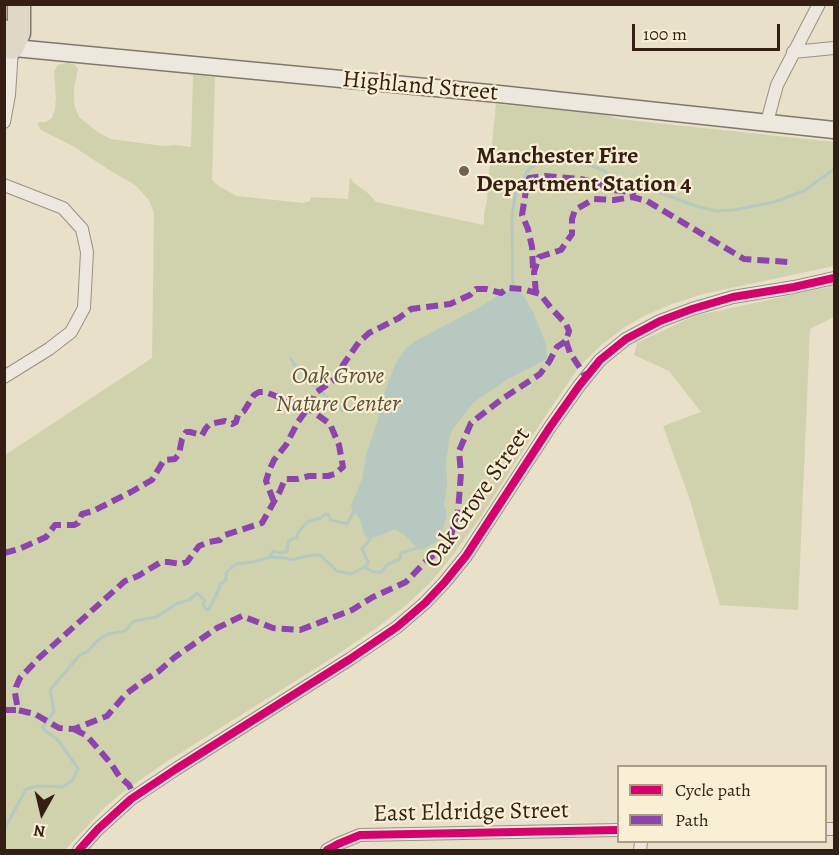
<!DOCTYPE html>
<style>
body{margin:0}
#map{position:relative;width:839px;height:855px;overflow:hidden;background:#e9e0ca;font-family:Alegreya,serif}
canvas{display:block}
.frame{position:absolute;inset:0;border:6px solid #351e13;pointer-events:none}
.legend{position:absolute;left:617px;top:765px;width:210px;height:78px;box-sizing:border-box;background:#f9efd4;border:2px solid #ab9b87;margin:0;padding:8px 10px;list-style:none;font-size:18px;color:#351e13}
.legend li{display:flex;align-items:center;gap:12px;height:30px}
.legend b{width:30px;border:2px solid #ab9b87}
.north{position:absolute;left:12px;top:783px;width:60px;height:60px;-webkit-text-stroke:4px #f9efd4;paint-order:stroke;rotate:188deg;font-size:16px;font-weight:700;line-height:24px;text-align:center;color:#351e13}
.north::after{content:'';display:block;margin:auto;width:21px;height:27px;background:#351e13;clip-path:polygon(50% 0,100% 100%,50% 72%,0 100%)}
.scale{position:absolute;left:632px;top:24px;width:148px;height:27px;box-sizing:border-box;border:3px solid #351e13;border-top:0;padding-left:8px;font-size:18px;line-height:21px;white-space:nowrap;color:#351e13;-webkit-text-stroke:4px #f9efd4;paint-order:stroke}
</style>
<div id="map">
<canvas width="839" height="855"></canvas>
<div class="frame"></div>
<ul class="legend">
<li><b style="height:8px;background:#d6006c"></b>Cycle path</li>
<li><b style="height:8px;background:#8e44ad"></b>Path</li>
</ul>
<div class="north">N</div>
<div class="scale">100 m</div>
</div>
<script>
const ctx = document.querySelector('canvas').getContext('2d');
ctx.lineJoin = 'round';
function fill(path, color) {
  ctx.fillStyle = color;
  ctx.fill(path, 'evenodd');
}
function shape(rows) {
  const path = new Path2D();
  for (const r of rows) {
    path.moveTo(r[0], r[1]);
    for (let i = 2; i < r.length; i += 2) path.lineTo(r[i], r[i + 1]);
  }
  return path;
}
function trace(path, color, width, dash) {
  ctx.strokeStyle = color;
  ctx.lineWidth = width;
  ctx.lineCap = dash ? 'butt' : 'round';
  ctx.setLineDash(dash || []);
  ctx.stroke(path);
}
function drawText(font, color, halo, rows, align = 'center') {
  ctx.font = font + ' Alegreya,serif';
  ctx.lineWidth = 4.5;
  ctx.setLineDash([]);
  ctx.textBaseline = 'middle';
  ctx.strokeStyle = halo;
  ctx.fillStyle = color;
  for (const [text, x, y, turn = 0] of rows) {
    ctx.save();
    ctx.translate(x, y);
    ctx.rotate((+turn || 0) * Math.PI / 180);
    ctx.textAlign = isNaN(turn) ? turn : align;
    if (halo) ctx.strokeText(text, 0, 0);
    ctx.fillText(text, 0, 0);
    ctx.restore();
  }
}
const green = shape([
 [67,63,74,64,78,69,74,87,74,100,75,107,79,117,99,133,111,139,163,146,176,145,191,147,193,75,215,77,212,180,220,187,237,196,303,203,310,201,311,197,348,199,350,177,353,182,369,194,376,202,484,225,484,213,487,201,490,162,490,154,492,144,496,104,605,115,619,119,834,142,834,266,703,294,672,304,644,316,625,327,601,345,579,367,544,418,480,518,453,555,431,582,405,606,378,627,329,660,166,762,123,792,104,808,65,850,5,850,5,455,152,358,154,213,149,200,135,185,111,171,71,145,41,130,37,124,40,122,46,122,52,118,55,108,56,98,54,71,58,65],
 [834,286,834,317,810,329,798,610,720,605,689,497,663,426,701,412,669,371,634,355,637,343,694,316]
]);
const water = shape([
 [510,291,522,293,533,312,546,344,547,356,545,360,508,379,474,402,452,430,449,440,446,463,447,482,446,495,444,503,447,515,443,530,437,541,422,550,418,549,406,536,395,529,376,537,367,538,363,531,360,519,352,509,351,505,362,480,366,455,377,423,381,401,395,365,405,349,417,340,480,307,499,295]
]);
const stream = shape([
 [513,294,512,217,516,190,528,170,540,161,559,163,582,162,605,171,608,176,616,180,627,183,643,181,661,193,696,206,716,211,734,210,774,202,804,191,834,169],
 [291,359,297,369,296,378,314,385,342,411,355,408,366,401,383,410],
 [270,557,273,551,282,553,287,551,288,542,291,539,297,538,298,533,307,522,321,518,325,514,328,514,331,520,347,524,356,508],
 [365,567,373,572,381,572,388,564,400,559,401,553,417,548],
 [4,830,26,789,39,786,62,787,73,780,78,768,57,739,44,730,43,726,54,712,50,690,79,656,88,651,98,640,108,634,125,631,134,621,156,617,176,604,189,600,197,593,205,601,203,603,204,607,207,610,209,609,219,589,220,584,226,580,226,573,236,564,252,562,270,557,286,558,290,560,312,555,320,555,337,571,351,574,365,567,368,562,362,549,371,538]
]);
const minor = shape([
 [793,52,834,48],
 [4,122,9,95,12,48],
 [767,122,777,85,819,4],
 [4,185,63,208,82,229,87,252,84,308,71,332,49,349,4,377],
 [826,829,834,829],
 [79,850,98,829,131,799,176,769,350,659,397,627,425,603,444,583,466,556,550,427,579,386,600,360,626,339,660,321,692,309,733,297,794,287,834,278],
 [327,850,338,844,360,835,618,830],
 [640,850,641,842]
]);
const secondary = shape([
 [4,47,499,94,834,130]
]);
const motorway = shape([
 [4,31,6,39,12,48,19,33,19,4]
]);
const quiet = shape([
 [533,268,532,247,528,229,522,215,526,190,529,178,545,176,581,179,598,184,612,190,624,191,635,196],
 [536,293,534,272,539,257,561,250,572,234,572,219,575,210,594,199,614,200,632,197,647,201,744,259,789,262],
 [566,341,570,353,586,377],
 [4,553,19,549,46,537,55,525,74,525,78,523,82,514,93,511,131,492,152,480,164,460,175,459,179,454,182,439,186,432,190,432,202,435,206,428,210,424,225,421,232,424,236,422,238,415,244,411,254,395,259,392,265,392,308,408,330,424,339,445,343,467,335,474,328,476,309,476,297,479,285,479,280,491,262,523,225,535,220,540,209,542,199,546,187,562,181,564,168,562,161,562,138,576,125,581,40,657,20,678,16,687,15,693,18,710,35,714,59,728,74,729,107,716,126,694,142,682,159,671,175,657,217,628,242,616,273,628,300,630,352,610,373,597,406,582,427,560,448,545,458,512,461,473,459,451,471,423,502,399,540,374,549,362,557,347,566,341,569,331,566,324,551,308,540,294,523,289,508,288,501,293,486,289,476,289,470,295,450,304,411,309,399,318,369,333,359,342,343,365,339,376,314,394,312,402,308,408,298,422,286,445,274,460,269,471,266,481,274,502],
 [4,710,18,710],
 [74,729,87,736,101,752,112,765,119,776,129,785,135,797]
]);
const cycleway = shape([
 [79,850,98,829,131,799,176,769,350,659,397,627,425,603,444,583,466,556,550,427,579,386,600,360,626,339,660,321,692,309,733,297,794,287,834,278],
 [327,850,338,844,360,835,618,830]
]);
const markers = [
 [464,171,6,"#746253"]
];
const streetNames = [
 ["Highland Street",420,87,5],
 ["Oak Grove Street",478,498,-55],
 ["East Eldridge Street",471,813,-1]
];
const poiNames = [
 ["Manchester Fire",476,157],
 ["Department Station 4",476,185]
];
const parkNames = [
 ["Oak Grove",338,377],
 ["Nature Center",338,405]
];
fill(green, '#cfd2ac');
fill(water, '#b7c8c0');
trace(stream, '#b7c8c0', 3);
trace(minor, '#999184', 14);
trace(secondary, '#80786b', 19);
trace(motorway, '#80786b', 25);
trace(minor, '#ece8dd', 12);
trace(secondary, '#ece8dd', 16);
trace(motorway, '#e0d8c7', 22);
trace(quiet, '#8e44ad', 6, [12, 6]);
trace(cycleway, '#d6006c', 8);
for (const [x, y, r, color] of markers) {
  const dot = new Path2D();
  dot.arc(x, y, r, 0, 2 * Math.PI);
  ctx.fillStyle = color;
  ctx.fill(dot);
  trace(dot, '#f9efd4', 2);
}
drawText('24px', '#351e13', '#f9efd4', streetNames);
drawText('bold 24px', '#351e13', '#f9efd4', poiNames, 'left');
drawText('italic 24px', '#5d5039', '#f9efd4', parkNames);
</script>
